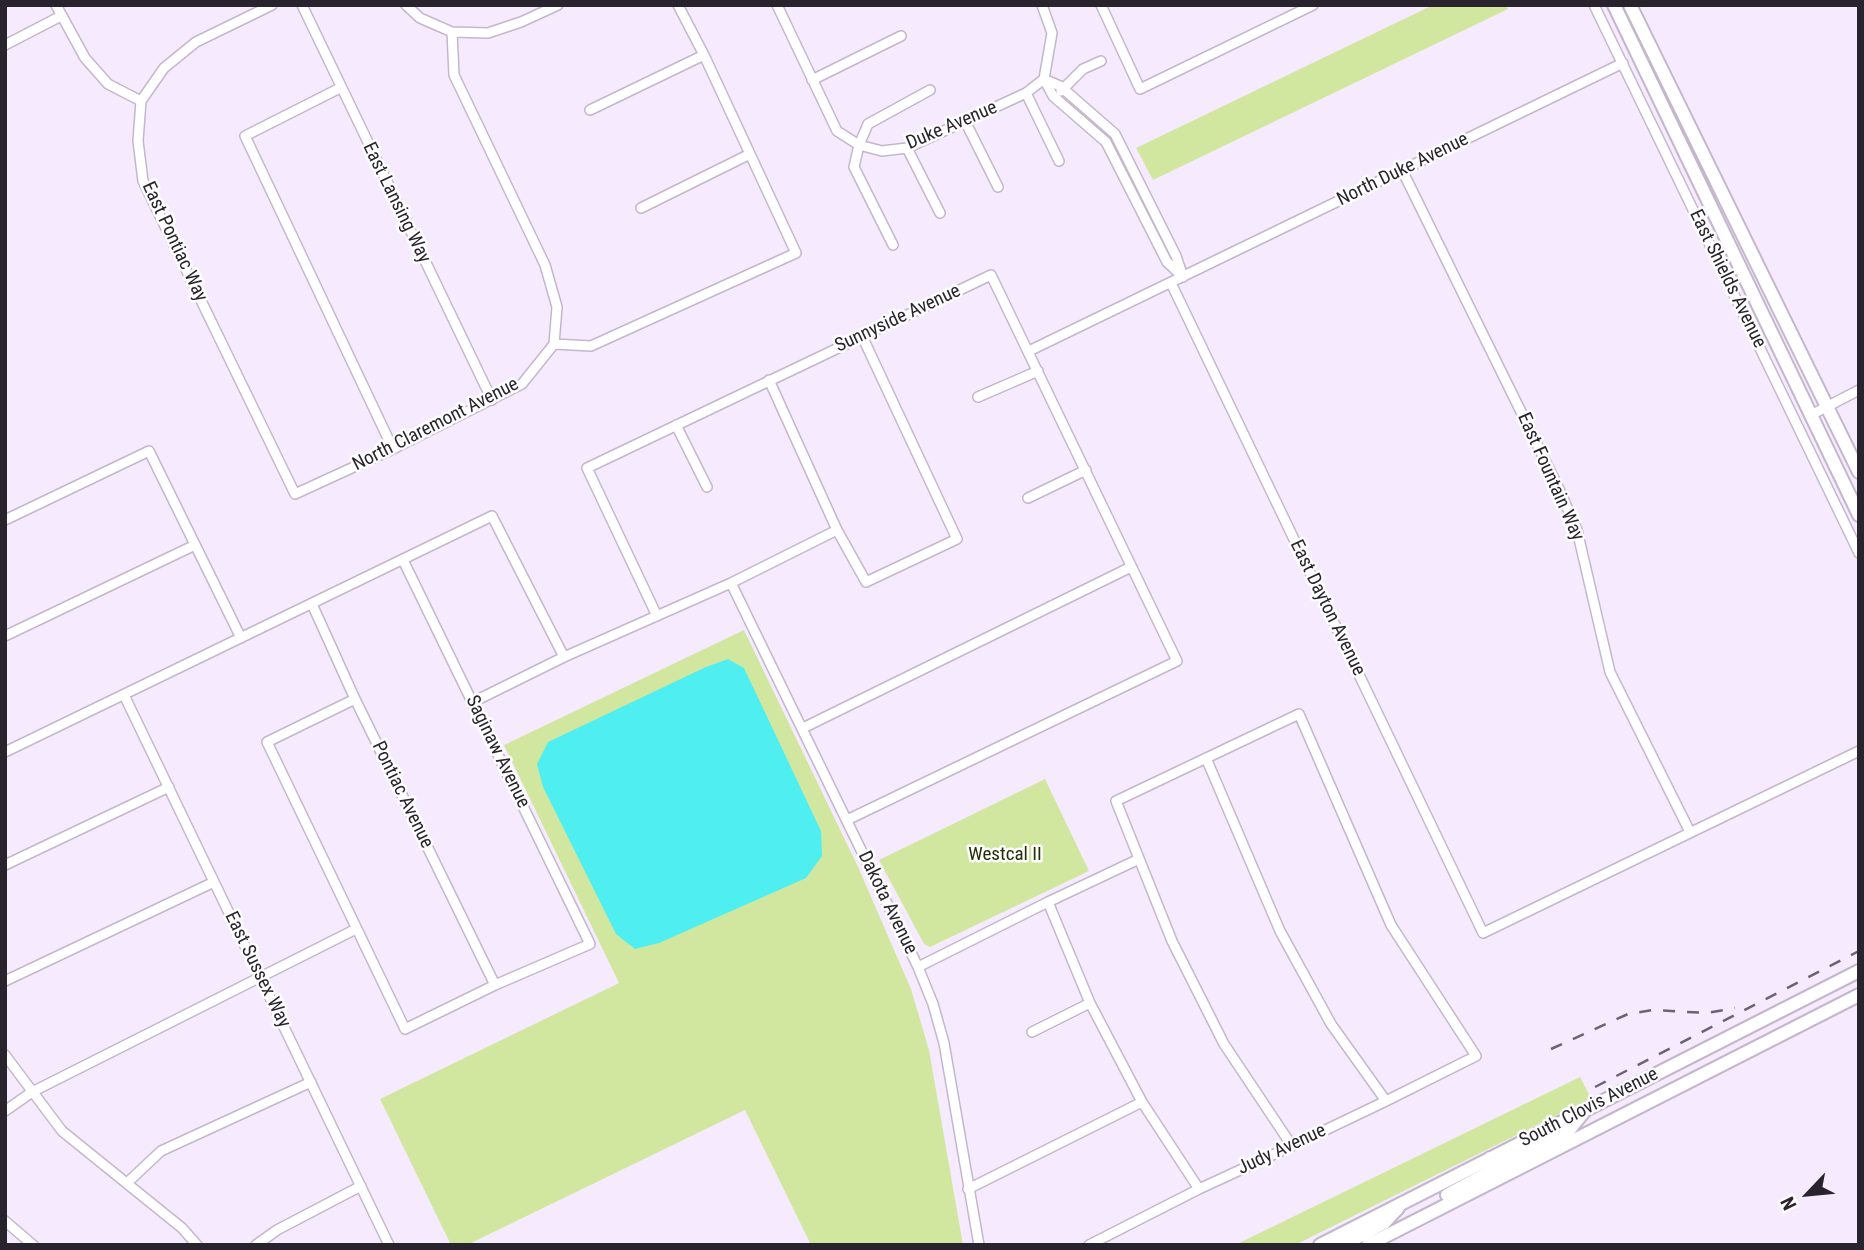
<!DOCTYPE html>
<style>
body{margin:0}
#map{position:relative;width:1864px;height:1250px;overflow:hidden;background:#f6ebfe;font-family:"Roboto Condensed",sans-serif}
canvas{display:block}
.frame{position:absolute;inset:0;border:7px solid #28232c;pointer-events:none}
.north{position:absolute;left:1773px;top:1159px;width:70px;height:70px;-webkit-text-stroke:5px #fdfdfd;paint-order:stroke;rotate:244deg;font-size:19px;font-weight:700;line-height:28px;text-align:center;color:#28232c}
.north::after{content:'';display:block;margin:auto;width:24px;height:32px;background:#28232c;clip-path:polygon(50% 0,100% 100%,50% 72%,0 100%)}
</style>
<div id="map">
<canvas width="1864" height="1250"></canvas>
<div class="frame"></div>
<div class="north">N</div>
</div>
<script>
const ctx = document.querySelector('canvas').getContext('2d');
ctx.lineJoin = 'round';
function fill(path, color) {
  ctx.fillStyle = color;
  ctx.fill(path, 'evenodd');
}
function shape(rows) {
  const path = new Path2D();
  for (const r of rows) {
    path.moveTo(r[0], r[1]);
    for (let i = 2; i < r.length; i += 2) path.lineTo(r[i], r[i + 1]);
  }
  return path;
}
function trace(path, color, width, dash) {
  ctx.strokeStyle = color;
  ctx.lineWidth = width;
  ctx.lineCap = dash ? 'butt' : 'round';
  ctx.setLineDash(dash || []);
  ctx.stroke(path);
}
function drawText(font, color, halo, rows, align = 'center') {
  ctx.font = font + ' "Roboto Condensed",sans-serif';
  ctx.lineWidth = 5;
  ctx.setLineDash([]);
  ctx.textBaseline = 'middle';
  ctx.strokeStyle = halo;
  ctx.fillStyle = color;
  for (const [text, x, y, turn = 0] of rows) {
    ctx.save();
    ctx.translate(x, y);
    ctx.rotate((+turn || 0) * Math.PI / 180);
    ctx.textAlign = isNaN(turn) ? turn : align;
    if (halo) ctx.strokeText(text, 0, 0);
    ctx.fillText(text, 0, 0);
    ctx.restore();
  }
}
const green = shape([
 [1433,5,1506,5,1508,9,1153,180,1136,148],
 [744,630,859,869,911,989,929,1050,963,1245,811,1245,745,1110,467,1245,451,1245,380,1099,619,983,504,745],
 [1045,779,1089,871,930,947,924,944,879,860],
 [1580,1077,1591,1098,1295,1245,1235,1245]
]);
const water = shape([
 [728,659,744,668,821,831,822,856,806,878,659,943,635,949,616,934,543,787,537,764,548,742,706,667]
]);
const minor = shape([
 [56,5,85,58,108,84,141,101],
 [272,5,196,42,164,68,141,101,138,141,143,181,295,494,393,449,522,384,554,344],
 [302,5,492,400],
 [406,5,420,18,452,32,454,75,545,265,557,307,554,344],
 [777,5,837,131,859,145,882,151,907,148,1026,93,1044,79,1052,33,1042,5],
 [1101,5,1140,89,1313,5],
 [1594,5,1859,553],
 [452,32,488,33,521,22,558,5],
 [5,45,61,16],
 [1044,79,1060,86,1115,134,1176,256,1183,277],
 [1044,79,1053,96,1106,142,1167,262,1182,276],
 [812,80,901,36],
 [340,88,245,136,393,449],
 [1061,91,1083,69,1101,61],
 [1026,93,1059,161],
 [590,110,704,55],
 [965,121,998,187],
 [907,148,940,213],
 [1402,170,1558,487,1577,530,1610,672,1690,832],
 [641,208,750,154],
 [893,245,854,167,859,145,868,124,930,90],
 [1171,283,1483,933,1859,751],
 [554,344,591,346,796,253,704,55,678,5],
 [1029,351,1623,63],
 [769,380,837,530,866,582,957,539,862,336],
 [978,397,1038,371],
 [1811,415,1859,390],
 [676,425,707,487],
 [1028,498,1086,470],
 [5,520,149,451,241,638],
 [731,583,918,967,933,1004,944,1043,979,1245],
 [312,604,355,699,495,985],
 [657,616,587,468,991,275,1177,661,847,820],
 [5,636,195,545],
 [124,695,389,1245],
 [355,699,267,742,405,1029,495,985,590,944,403,560],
 [473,702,564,657,731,583,837,530],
 [803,728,1131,567],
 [5,752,492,516,564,657],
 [1206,758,1280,931,1331,1024,1386,1101],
 [5,865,169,787],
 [1048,902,1090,1003,1142,1102,1199,1189],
 [918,967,1048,902,1139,859],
 [5,981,214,882],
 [1032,1032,1090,1003],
 [5,1055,62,1131,182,1228,197,1245],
 [5,1111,32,1092,356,929],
 [127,1183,161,1151,311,1082],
 [968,1189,1142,1102],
 [5,1221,33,1245],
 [256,1245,277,1230,361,1186],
 [1089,1245,1199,1189,1292,1146,1386,1101,1476,1056,1391,925,1299,714,1116,801,1172,941,1224,1044,1292,1146]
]);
const major = shape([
 [1614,5,1859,515],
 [1630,5,1859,472],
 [1499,1178,1497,1174,1501,1166,1570,1129,1583,1113],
 [1447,1195,1488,1173,1490,1168,1490,1158],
 [1320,1245,1859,971],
 [1343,1245,1384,1223,1398,1208],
 [1368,1245,1859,995]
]);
const rail = shape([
 [1551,1049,1628,1014,1653,1010,1707,1013,1735,1008],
 [1595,1087,1859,951]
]);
const streetNames = [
 ["Duke Avenue",952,126,-23],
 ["North Duke Avenue",1403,170,-26],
 ["East Lansing Way",396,203,64],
 ["East Pontiac Way",174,242,65],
 ["East Shields Avenue",1727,279,64],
 ["Sunnyside Avenue",898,319,-25],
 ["North Claremont Avenue",436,425,-27],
 ["East Fountain Way",1550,477,66],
 ["East Dayton Avenue",1327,608,64],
 ["Saginaw Avenue",497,752,64],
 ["Pontiac Avenue",402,795,64],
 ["Dakota Avenue",887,903,64],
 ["East Sussex Way",257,970,64],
 ["South Clovis Avenue",1589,1108,-27],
 ["Judy Avenue",1282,1150,-25]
];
const parkNames = [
 ["Westcal II",1005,855]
];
fill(green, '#d1e7a0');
fill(water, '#4feef0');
trace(minor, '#c4b7cd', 12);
trace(major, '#c4b7cd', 16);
trace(minor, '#fff', 9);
trace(major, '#fff', 12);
trace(rail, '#6a6370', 2.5, [12, 12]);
drawText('19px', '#28232c', '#fdfdfd', streetNames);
drawText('19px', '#242e04', '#fdfdfd', parkNames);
</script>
